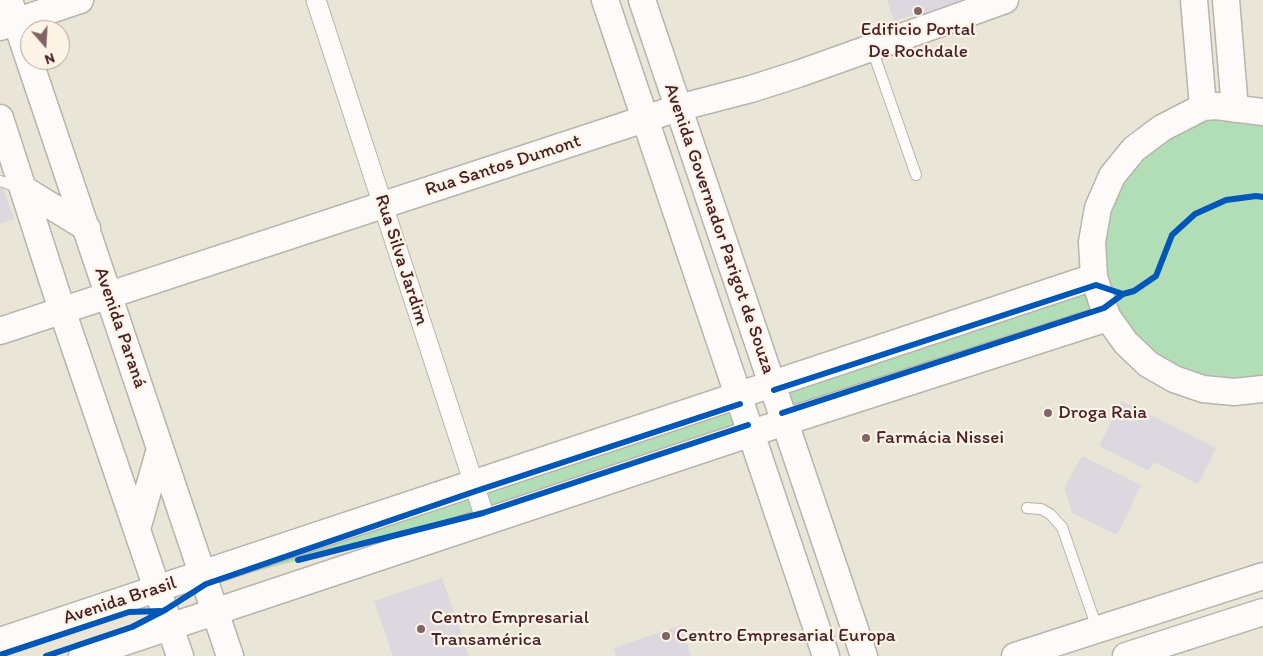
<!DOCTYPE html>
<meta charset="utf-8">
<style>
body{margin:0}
#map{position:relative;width:1263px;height:656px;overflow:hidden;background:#e9e5d7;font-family:Itim,sans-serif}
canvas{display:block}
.north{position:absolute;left:20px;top:20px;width:50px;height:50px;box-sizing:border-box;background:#fcf5e5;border:1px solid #b59f9b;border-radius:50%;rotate:161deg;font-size:14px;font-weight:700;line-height:20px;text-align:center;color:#4a1f2b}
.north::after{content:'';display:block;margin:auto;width:18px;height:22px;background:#826467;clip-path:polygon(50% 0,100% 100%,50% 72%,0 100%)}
</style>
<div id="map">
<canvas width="1263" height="656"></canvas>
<div class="north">N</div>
</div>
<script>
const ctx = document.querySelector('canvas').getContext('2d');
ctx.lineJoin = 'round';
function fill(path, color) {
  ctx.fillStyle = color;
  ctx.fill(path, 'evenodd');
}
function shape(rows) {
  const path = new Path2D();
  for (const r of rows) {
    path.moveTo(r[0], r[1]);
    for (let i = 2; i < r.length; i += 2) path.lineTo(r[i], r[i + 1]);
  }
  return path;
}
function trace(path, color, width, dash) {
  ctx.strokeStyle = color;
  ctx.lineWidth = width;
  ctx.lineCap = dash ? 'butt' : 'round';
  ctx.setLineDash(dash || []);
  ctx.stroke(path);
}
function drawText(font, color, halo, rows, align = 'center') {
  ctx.font = font + ' Itim,sans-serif';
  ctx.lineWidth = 4.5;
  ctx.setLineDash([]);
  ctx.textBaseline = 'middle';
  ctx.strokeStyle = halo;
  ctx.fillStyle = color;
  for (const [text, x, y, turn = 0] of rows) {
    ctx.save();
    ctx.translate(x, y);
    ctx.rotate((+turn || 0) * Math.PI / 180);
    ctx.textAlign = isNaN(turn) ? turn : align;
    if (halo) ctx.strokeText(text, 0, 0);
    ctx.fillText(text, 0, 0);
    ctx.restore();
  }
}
const green = shape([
 [1203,107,1263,112,1263,389,1203,389,1108,318,782,413,774,390,1095,285,1112,176],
 [740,404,748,425,483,513,206,584]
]);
const building = shape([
 [887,0,962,0,923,17,916,14,894,21],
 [0,179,14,219,0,224],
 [1122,401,1216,448,1198,484,1154,462,1149,471,1099,446],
 [1082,456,1141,485,1117,535,1072,513,1064,488],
 [442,578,469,656,393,656,374,601],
 [681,625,691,656,616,656,614,648]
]);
const lane = shape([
 [872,49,916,175],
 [0,181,20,188],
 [1027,508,1041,509,1050,514,1062,527,1097,628]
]);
const street = shape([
 [316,0,486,521]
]);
const secondary = shape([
 [9,0,230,656],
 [605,0,826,656],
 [642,0,864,656],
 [1194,0,1203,107],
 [1226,0,1235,109],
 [0,27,80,0],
 [1263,112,1216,106,1203,107,1162,128,1134,149,1112,176,1098,208,1092,242,1094,277,1104,308,1108,318,1126,343,1148,364,1174,379,1203,389,1234,392,1263,389],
 [0,118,62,310,180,656],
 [25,190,87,228],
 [0,331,678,108,751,89,798,74,1005,0],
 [137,529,160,449],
 [0,641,1094,277],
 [82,656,785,422,1108,318],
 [1015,656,1263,576],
 [1126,656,1263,612]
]);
const cycleway = shape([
 [1123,294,1134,291,1156,276,1172,235,1195,214,1226,200,1256,196,1263,197],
 [774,390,1096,285,1123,294,1104,308,782,413],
 [298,560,483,513,748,425],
 [0,655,129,612,160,611],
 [46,656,132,627,165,610,206,584,476,491,740,404]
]);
const markers = [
 [918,11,5,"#826467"],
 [1048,413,5,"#826467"],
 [866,438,5,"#826467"],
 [421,629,5,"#826467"],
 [666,636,5,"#826467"]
];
const poiNames = [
 ["Edificio Portal",918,30,"center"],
 ["De Rochdale",918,52,"center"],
 ["Droga Raia",1058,413],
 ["Farmácia Nissei",876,438],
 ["Centro Empresarial",431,618],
 ["Transamérica",431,640],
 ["Centro Empresarial Europa",676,636]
];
const streetNames = [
 ["Rua Santos Dumont",503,166,-18],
 ["Avenida Governador Parigot de Souza",719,229,71],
 ["Rua Silva Jardim",401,260,72],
 ["Avenida Paraná",120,328,71],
 ["Avenida Brasil",120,601,-18]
];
fill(green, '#b1deb7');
fill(building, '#ddd8df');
trace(lane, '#bab3ac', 12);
trace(street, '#bab3ac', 21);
trace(secondary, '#bab3ac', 29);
trace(lane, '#fcfbf9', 10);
trace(street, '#fcfbf9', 19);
trace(secondary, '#fcfbf9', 26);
trace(cycleway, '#0057b8', 6);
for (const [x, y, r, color] of markers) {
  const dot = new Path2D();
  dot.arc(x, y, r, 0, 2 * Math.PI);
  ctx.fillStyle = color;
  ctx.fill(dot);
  trace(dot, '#fcf5e5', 2);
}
drawText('19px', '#4a1f2b', '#fcf5e5', poiNames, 'left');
drawText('19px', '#4a1f2b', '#fcf5e5', streetNames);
</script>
